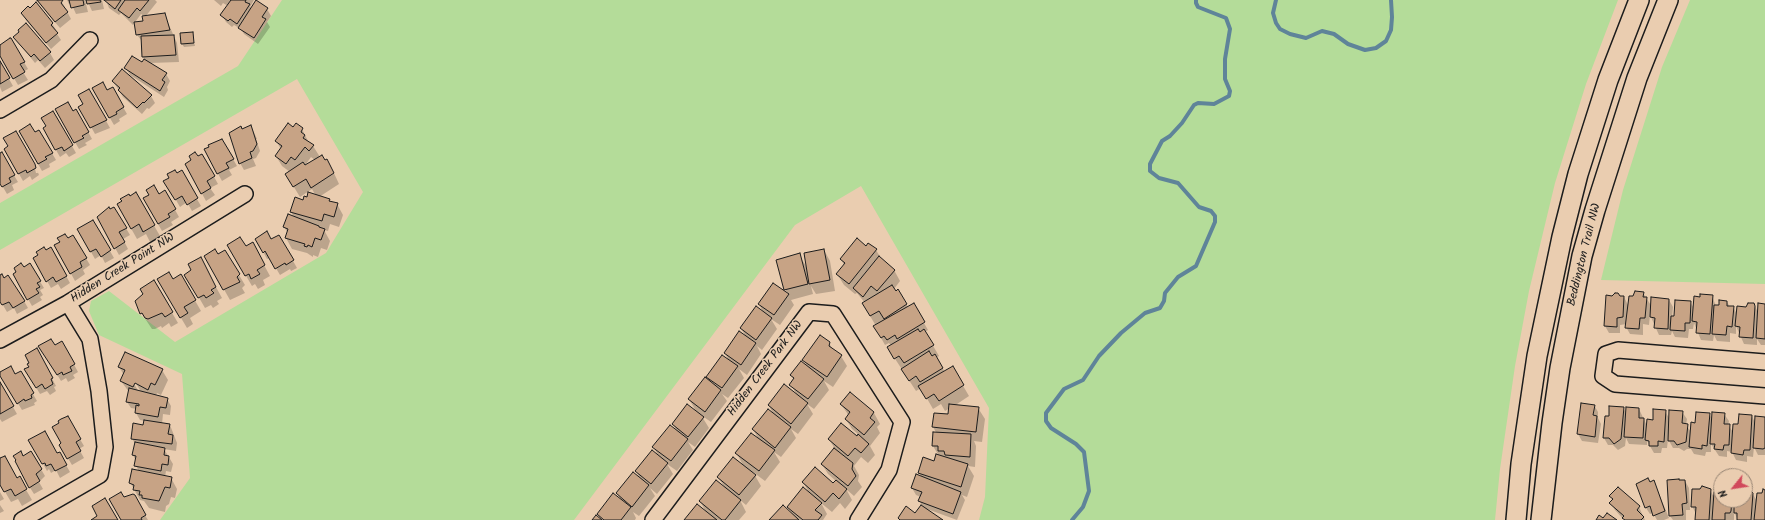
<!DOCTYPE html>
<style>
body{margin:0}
#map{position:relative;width:1765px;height:520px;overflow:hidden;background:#eacdb0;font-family:Kalam,sans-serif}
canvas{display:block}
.north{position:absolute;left:1713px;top:468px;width:40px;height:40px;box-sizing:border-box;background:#eacdb0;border:1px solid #988675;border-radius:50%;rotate:240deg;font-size:11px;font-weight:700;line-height:16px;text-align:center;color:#1c1c1c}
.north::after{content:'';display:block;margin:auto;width:14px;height:18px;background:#d1495b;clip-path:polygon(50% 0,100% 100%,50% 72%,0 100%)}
</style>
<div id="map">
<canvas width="1765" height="520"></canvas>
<div class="north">N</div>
</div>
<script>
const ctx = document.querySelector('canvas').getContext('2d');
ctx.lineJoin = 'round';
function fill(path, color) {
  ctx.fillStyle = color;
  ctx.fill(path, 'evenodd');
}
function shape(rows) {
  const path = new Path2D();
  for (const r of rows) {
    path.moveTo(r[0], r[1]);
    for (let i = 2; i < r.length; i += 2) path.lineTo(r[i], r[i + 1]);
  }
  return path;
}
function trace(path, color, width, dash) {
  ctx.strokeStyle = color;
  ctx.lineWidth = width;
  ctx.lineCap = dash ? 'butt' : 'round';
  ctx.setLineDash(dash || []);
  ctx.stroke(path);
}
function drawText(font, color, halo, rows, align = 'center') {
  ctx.font = font + ' Kalam,sans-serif';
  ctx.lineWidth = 3;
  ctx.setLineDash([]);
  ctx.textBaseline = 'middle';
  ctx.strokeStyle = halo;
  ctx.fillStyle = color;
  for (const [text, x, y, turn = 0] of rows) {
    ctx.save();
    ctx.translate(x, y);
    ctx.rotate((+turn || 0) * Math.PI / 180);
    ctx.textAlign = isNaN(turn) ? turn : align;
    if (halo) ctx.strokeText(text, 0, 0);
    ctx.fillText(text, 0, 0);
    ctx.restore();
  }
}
const green = shape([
 [282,0,1618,0,1586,84,1555,183,1529,291,1515,366,1500,469,1495,520,979,520,985,497,989,408,861,186,795,225,574,520,160,520,190,478,182,374,99,335,89,311,91,301,109,291,175,342,326,253,363,192,297,79,0,250,0,203,238,66],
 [1690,0,1765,0,1765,284,1601,280,1623,190,1662,67]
]);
const shadow = shape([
 [36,0,61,0,71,19,60,28],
 [67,0,85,0,88,12,76,14,71,3,69,4],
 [87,0,102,0,104,9,92,11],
 [106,0,155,0,157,2,145,17,164,14,177,43,179,62,150,63,166,74,170,81,167,87,168,90,164,97,130,75,126,68,142,64,144,60,143,57,142,41,137,35,145,22,144,16,141,14,133,25,121,13,119,15,109,8],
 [214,0,254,0,250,7,252,9,267,9,271,16,267,22,270,27,258,44,244,34,241,29,234,25,232,27,226,22,222,15,228,6,223,3,221,6],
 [22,13,52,23,56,30,55,31,61,40,51,49,26,20],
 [26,25,50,53,54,60,45,68,38,60,35,63,14,37],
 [192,33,195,46,184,47,182,44],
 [11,40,28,69,23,72,28,80,18,85,0,54,0,46],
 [0,63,13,86,2,92,0,87],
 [113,81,151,96,155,103,149,109,147,108,142,114,123,97],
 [112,88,127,114,119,119,120,121,114,125,93,89,107,92],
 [89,90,110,128,95,134,80,107,85,104],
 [56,109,73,112,76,110,92,139,85,143,87,145,79,149],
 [53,112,76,153,69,157,66,153,60,157,44,129,47,127],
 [251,126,257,139,256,139,260,151,256,158,253,159,256,166,244,170,240,163,242,130],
 [293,128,302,129,309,143,313,146,320,157,333,171,339,184,319,197,337,204,343,215,339,227,330,224,328,231,324,230,330,241,327,250,321,248,318,257,313,255,313,257,307,253,292,249,286,238,288,233,284,227,294,217,291,212,304,201,316,196,312,189,300,197,286,174,290,172,282,166,276,156,281,149,276,141],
 [311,157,315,160,304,167],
 [20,131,35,133,39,131,56,160,49,164,50,167,42,171],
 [222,140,237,166,229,170,232,175,222,181,205,150,214,143],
 [5,149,34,165,36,173,38,173,37,170,39,175,32,180,30,176,23,181],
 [0,154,1,154,18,182,12,185,14,190,7,194,0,182],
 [202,155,218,184,210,188,215,195,206,201,186,164],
 [181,172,201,206,192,211,187,202,180,207,165,181],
 [165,192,179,217,171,222,173,225,162,231,144,199,159,195],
 [136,194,160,236,150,242,146,234,137,239,118,205],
 [114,208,130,235,123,239,128,249,119,255,98,217],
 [93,221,114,258,105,263,101,255,95,259,78,229],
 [73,236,90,265,83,270,85,274,75,281,56,246],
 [279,236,297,268,291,271,290,269,280,275,270,258,267,259,256,239,271,241],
 [228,245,245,248,258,254,270,276,263,280,265,285,258,289,255,284,252,286],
 [867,247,876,250,882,260,894,270,900,281,894,289,896,292,898,291,908,307,913,304,928,330,925,332,939,356,936,358,945,372,952,367,969,396,954,406,978,408,985,419,982,442,974,441,976,446,975,467,968,466,974,476,967,497,962,495,965,500,957,520,927,509,941,520,900,520,899,519,916,514,922,505,919,501,921,497,916,495,912,488,922,478,919,472,934,462,939,456,933,446,937,434,933,427,935,414,949,415,950,408,945,411,941,404,933,409,921,388,916,391,888,348,891,346,889,343,885,345,875,327,876,326,863,304,865,303,857,293,855,294,844,285,837,274,844,265,841,259],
 [51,249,70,283,61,289,58,284,51,288,34,258],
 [824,250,830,261,835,291,816,294,811,286,813,294,791,300,794,305,780,325,771,319,777,329,762,350,757,346,761,354,747,375,739,369,744,378,728,398,722,394,727,401,711,422,701,415,709,428,695,447,688,442,693,450,677,471,667,464,673,474,657,494,650,488,655,496,639,516,633,512,636,518,635,520,601,520,598,514,621,500,617,493,641,480,636,471,659,457,654,448,678,433,673,424,697,413,689,399,711,384,707,377,729,361,725,353,746,337,741,328,764,314,759,304,788,294,785,289,799,255,808,269],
 [225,252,245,285,242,288,245,293,230,300,205,256,218,256],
 [30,265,44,288,40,290,43,295,40,297,42,300,32,306,14,274],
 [206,269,222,298,217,301,219,304,213,308,211,305,205,308,186,275],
 [0,276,24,301,28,308,17,314,14,308,7,312,0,300],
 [181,276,201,311,190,318,193,324,187,328,158,279,173,280],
 [154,282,178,323,171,327,169,323,162,328,161,326,155,329,152,329,138,308,144,294],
 [1643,293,1652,307,1669,300,1673,307,1672,317,1674,317,1690,302,1694,308,1712,296,1716,306,1727,302,1730,307,1733,307,1737,314,1746,308,1755,306,1758,313,1765,305,1765,345,1761,345,1757,339,1757,345,1744,344,1736,326,1736,334,1730,333,1730,342,1717,341,1714,335,1713,341,1701,340,1694,323,1693,329,1689,329,1688,338,1675,337,1672,331,1671,335,1659,335,1650,315,1649,325,1643,324,1643,335,1630,334,1626,327,1627,324,1620,325,1620,333,1609,333,1605,326,1620,297,1624,297,1629,307,1633,297],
 [62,342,78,372,73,375,75,378,68,382,66,378,61,381,44,353],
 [829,343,833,350,841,356,847,366,833,387,824,381,829,390,814,409,807,404,813,414,798,434,791,429,796,438,781,457,774,452,780,462,765,481,753,472,761,486,746,505,740,500,746,512,739,520,685,520,707,514,700,501,725,488,718,477,744,467,737,454,759,440,753,429,774,415,769,406,797,395,791,385,794,380,791,375,808,367,803,360],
 [40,356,56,386,54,387,56,391,50,395,47,391,40,394,26,370],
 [119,367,162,370,168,380,161,395,157,393,156,396,167,399,171,406,170,415,163,414,162,424,170,425,177,443,176,451,164,449,173,464,171,472,166,471,165,477,171,478,177,489,175,498,171,497,169,504,166,506,165,512,149,508,144,501,140,500,130,482,139,472,136,465,136,461,133,455,135,444,132,438,144,426,145,421,140,420,136,413,137,409,131,408,127,402,129,392,121,381,124,375],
 [133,378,141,392,139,392,131,379],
 [20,372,37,401,34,403,35,405,22,410,0,374,15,375],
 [0,384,17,414,2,422,0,419],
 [850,394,874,413,880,424,877,427,880,433,870,446,875,455,868,463,861,457,854,466,859,475,858,481,862,487,854,496,846,489,852,500,845,509,840,503,832,512,821,503,827,514,823,520,770,520,792,514,788,507,810,494,803,482,833,484,836,481,828,474,822,464,835,449,829,439,857,438,859,435,852,429,846,419,849,416,841,404],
 [1594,405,1598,412,1598,418,1601,424,1598,443,1582,441,1578,434],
 [1623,408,1627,414,1639,409,1647,426,1665,411,1669,418,1682,412,1687,419,1686,425,1691,432,1696,424,1709,414,1713,420,1724,414,1729,421,1728,425,1733,432,1739,425,1752,416,1755,423,1765,418,1765,455,1758,455,1754,447,1753,457,1747,456,1747,462,1736,460,1732,452,1727,451,1727,457,1719,456,1711,444,1711,452,1706,452,1705,456,1694,454,1691,449,1687,449,1684,451,1679,448,1673,448,1668,439,1667,448,1662,448,1661,453,1654,453,1647,441,1647,445,1629,444,1626,438,1625,446,1618,450,1613,445,1608,445,1604,438,1610,418],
 [67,417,84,446,79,449,84,458,72,465,60,445,63,444],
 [30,440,57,455,59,453,70,472,60,478,56,470,51,473,49,469,47,471],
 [31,452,45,476,39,482,43,489,34,494,22,475,24,475,23,457],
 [0,459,17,479,19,478,32,500,22,506,18,499,11,502,0,483],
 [1685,481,1689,488,1690,510,1686,510,1686,520,1673,520,1670,516],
 [1654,482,1669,518,1664,520,1657,520,1653,513,1650,514,1646,508,1650,483],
 [1618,488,1639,507,1645,520,1624,520,1615,510,1611,503,1613,501,1611,496],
 [1710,490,1714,497,1716,492,1721,493,1721,500,1745,500,1745,490,1752,493,1757,501,1765,491,1765,520,1738,520,1734,512,1734,520,1696,520,1696,514,1692,506],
 [0,492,4,499,0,501],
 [132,495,148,520,123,520,124,499],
 [0,505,4,511,0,513]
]);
const stream = shape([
 [1276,0,1273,13,1276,23,1280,29,1290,34,1306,38,1322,31,1334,34,1348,44,1365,50,1376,48,1386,41,1391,30,1392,17,1391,0],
 [1072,520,1083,507,1089,491,1084,452,1076,444,1051,428,1046,421,1046,413,1064,389,1083,380,1099,356,1121,333,1145,313,1160,308,1164,301,1165,293,1178,277,1196,266,1215,222,1215,216,1211,211,1199,207,1178,183,1159,178,1150,171,1150,164,1162,141,1170,136,1182,123,1194,105,1198,103,1214,104,1229,96,1230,91,1225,79,1225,59,1230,29,1226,18,1198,7,1196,3,1196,0]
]);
const building = shape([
 [37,0,63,0,61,3,68,12,55,22,37,0],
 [69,0,83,0,84,5,71,8,69,0],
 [86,0,100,0,101,2,87,4,86,0],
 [104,0,121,0,115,9,104,0],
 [125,0,149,0,140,11,137,8,129,18,118,10,125,0],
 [231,0,246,0,245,2,250,4,237,24,230,19,228,21,220,15,231,0],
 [256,0,268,8,262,17,266,19,254,38,238,28,256,0],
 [36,2,53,23,51,25,58,33,46,43,21,13,28,6,30,8,36,2],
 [165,13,170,30,136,35,134,22,143,21,142,16,165,13],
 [26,23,51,52,40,61,34,54,31,57,13,37,19,32,18,30,26,23],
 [193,32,194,43,181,44,180,33,193,32],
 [174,35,176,55,142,57,141,36,174,35],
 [10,38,11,38,25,62,20,64,25,72,13,79,0,56,0,45,10,38],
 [132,56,142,62,144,59,167,73,162,80,165,82,160,91,124,68,132,56],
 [0,61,10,78,0,84,0,61],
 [122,69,152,95,144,103,143,102,137,108,118,90,120,88,112,81,122,69],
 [103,82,107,90,113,87,124,107,116,112,117,114,109,118,92,88,103,82],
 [89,89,107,120,90,128,78,107,83,104,78,95,89,89],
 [68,102,73,111,76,109,89,132,82,136,84,138,74,143,55,109,68,102],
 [53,111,73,145,64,151,62,147,55,150,43,128,46,126,41,118,53,111],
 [288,123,293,127,296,123,303,128,301,132,305,135,303,138,314,145,309,151,305,147,295,160,291,157,286,164,275,156,282,146,275,141,288,123],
 [30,124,35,132,39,130,53,153,45,157,47,159,38,164,19,131,30,124],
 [251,125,257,144,253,151,250,152,252,158,239,164,229,133,241,126,242,129,251,125],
 [16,131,35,164,36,168,27,173,26,170,18,174,4,149,8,146,3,138,16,131],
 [222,139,234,159,226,163,229,168,217,174,204,149,209,147,208,145,222,139],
 [2,152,15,175,9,178,11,182,2,187,0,184,0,153,2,152],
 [195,152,198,156,202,154,215,176,207,181,211,188,201,194,185,164,191,160,189,156,195,152],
 [322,155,325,160,327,159,334,173,311,188,306,179,293,187,285,174,303,162,305,165,322,155],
 [175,170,177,173,182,170,198,198,187,205,182,196,175,200,163,181,169,178,167,174,175,170],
 [154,185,159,194,165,190,176,209,168,214,170,217,158,224,143,198,149,195,146,190,154,185],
 [136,192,155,225,143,232,139,224,131,229,117,204,122,201,120,199,129,194,130,196,136,192],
 [308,192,330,199,329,201,338,203,334,217,324,214,322,221,290,212,295,197,303,200,304,196,307,197,308,192],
 [109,207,110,209,114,207,127,228,119,232,125,242,114,249,97,217,109,207],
 [288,214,319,226,319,227,325,229,321,240,315,238,312,247,308,245,307,247,304,246,305,244,285,238,288,229,283,227,288,214],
 [93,220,111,250,101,257,96,249,90,252,77,229,93,220],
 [267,231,271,239,279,235,294,260,286,265,285,263,275,269,265,251,263,253,255,239,267,231],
 [65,234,68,238,73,235,87,258,80,262,82,267,70,274,54,245,60,242,57,238,65,234],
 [240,237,246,246,253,242,265,265,257,270,260,274,251,279,249,274,245,276,227,245,240,237],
 [857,238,866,246,868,243,877,249,849,284,836,274,845,263,840,259,857,238],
 [44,247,46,250,51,247,67,276,56,282,53,277,46,282,33,258,38,255,36,252,44,247],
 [215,249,218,254,225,250,240,274,237,277,240,282,223,290,204,256,215,249],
 [824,249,830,280,809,284,804,253,824,249],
 [800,253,808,284,784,290,776,260,800,253],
 [879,256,895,270,877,291,871,286,863,297,853,288,879,256],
 [201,257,216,287,211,290,214,293,206,298,204,295,198,298,184,275,191,270,188,264,201,257],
 [21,263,24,267,30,263,41,281,37,283,40,287,36,289,39,293,27,300,13,274,16,272,14,268,21,263],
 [169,272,173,279,181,274,196,300,184,307,188,313,180,318,157,279,169,272],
 [2,274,4,278,8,275,25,301,13,308,9,302,2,305,0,302,0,275,2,274],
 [154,280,173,312,165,317,162,313,148,319,145,318,142,313,140,314,135,301,143,294,140,289,154,280],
 [773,283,789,294,774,315,758,304,773,283],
 [892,285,896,291,898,289,907,304,884,319,879,311,870,316,862,303,892,285],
 [1635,291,1644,292,1643,297,1647,297,1645,318,1640,318,1639,329,1625,328,1629,296,1633,296,1635,291],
 [1615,293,1618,293,1620,296,1624,296,1623,317,1617,318,1617,327,1604,326,1606,295,1612,296,1615,293],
 [1700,294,1713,295,1710,334,1696,333,1697,322,1692,321,1694,296,1700,297,1700,294],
 [1651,297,1669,299,1668,329,1654,328,1655,318,1650,317,1651,297],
 [1675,300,1691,301,1690,323,1685,323,1685,331,1670,330,1671,316,1674,316,1675,300],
 [1719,300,1727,301,1727,306,1734,306,1732,327,1727,326,1726,335,1712,334,1714,305,1719,305,1719,300],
 [914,303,925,322,897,339,895,335,887,340,884,336,881,338,873,326,914,303],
 [1748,303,1754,303,1755,306,1753,338,1739,337,1740,327,1735,326,1737,306,1746,307,1748,303],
 [1758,303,1765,304,1765,339,1756,338,1758,303],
 [756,306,772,318,756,340,740,328,756,306],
 [918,329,920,332,924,329,934,345,904,363,899,356,894,359,887,347,918,329],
 [739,331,756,343,741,365,724,353,739,331],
 [820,335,830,342,829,346,842,355,827,377,802,360,820,335],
 [51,339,55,345,62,341,75,364,70,367,72,371,63,375,62,372,57,375,38,346,51,339],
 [37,348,53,378,51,379,53,384,45,389,42,384,36,388,24,369,29,367,27,364,29,363,25,355,37,348],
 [929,351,932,356,935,354,943,368,920,382,916,376,909,381,901,369,929,351],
 [125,352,163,369,155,385,151,383,148,390,135,383,133,387,120,381,125,370,118,367,125,352],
 [722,355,738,366,722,388,706,377,722,355],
 [801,361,824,379,808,399,789,385,794,378,790,375,801,361],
 [11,366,15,374,21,371,34,393,31,395,32,398,25,401,24,399,17,404,0,376,0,372,11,366],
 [953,366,964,385,939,401,934,394,926,399,918,386,953,366],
 [705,377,721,390,705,412,688,399,705,377],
 [0,382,14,406,0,414,0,382],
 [784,384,808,403,791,424,768,405,784,384],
 [129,388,168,398,166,408,160,407,158,417,135,413,136,405,139,406,139,404,126,402,129,388],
 [850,392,874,412,870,418,875,422,864,435,845,419,850,412,840,404,850,392],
 [1581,403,1595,405,1593,415,1597,416,1595,437,1577,434,1581,403],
 [687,404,704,417,688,437,672,424,687,404],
 [949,404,979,407,976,432,932,427,934,413,948,414,949,404],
 [1609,406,1624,407,1621,439,1614,444,1609,438,1603,438,1605,416,1609,416,1609,406],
 [1626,407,1639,408,1639,418,1644,418,1644,420,1643,438,1624,437,1626,407],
 [768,409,791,427,775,448,752,429,768,409],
 [1653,409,1666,410,1664,442,1658,441,1658,446,1649,446,1649,441,1645,440,1647,419,1653,420,1653,409],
 [1669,410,1683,411,1682,423,1688,424,1686,442,1677,445,1674,441,1668,441,1669,410],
 [1696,412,1710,413,1707,446,1702,445,1702,449,1689,447,1691,422,1695,423,1696,412],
 [1712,412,1725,413,1724,424,1730,424,1729,445,1724,445,1723,450,1714,449,1715,444,1710,444,1712,412],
 [1739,414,1752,415,1750,450,1744,450,1743,455,1731,453,1733,424,1738,424,1739,414],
 [68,416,81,439,76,442,81,451,67,459,59,445,61,443,52,427,59,423,58,421,61,419,68,416],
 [1755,416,1765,417,1765,448,1763,449,1753,448,1755,416],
 [144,420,170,424,168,434,173,435,172,444,131,439,133,423,143,425,144,420],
 [841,423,857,436,858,434,869,444,861,453,855,448,848,456,828,439,841,423],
 [670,425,688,439,671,461,652,447,670,425],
 [45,431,57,453,60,452,67,465,55,471,51,464,46,466,45,463,42,464,28,440,45,431],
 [933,432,971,434,970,457,945,455,944,451,938,451,938,446,932,446,933,432],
 [751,433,775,450,759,471,735,453,751,433],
 [135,442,165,448,164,455,169,456,168,465,162,464,161,471,134,466,136,456,132,455,135,442],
 [834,448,853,463,852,469,856,476,848,486,821,464,834,448],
 [652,450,668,463,651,484,635,471,652,450],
 [21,451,23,456,31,451,42,469,36,474,40,481,29,488,15,461,16,460,13,456,21,451],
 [936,454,968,464,961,487,918,473,923,457,934,461,936,454],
 [5,456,17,478,20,476,27,489,15,496,11,489,4,492,0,485,0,458,5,456],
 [733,457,756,475,739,495,717,477,733,457],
 [815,467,833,483,836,480,847,489,839,499,833,493,825,502,802,482,815,467],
 [132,469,172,477,170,488,165,487,159,501,142,498,142,495,139,495,140,491,133,490,134,485,129,483,132,469],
 [633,472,649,485,632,507,616,493,633,472],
 [916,474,961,492,953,514,918,501,922,492,911,488,916,474],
 [1648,478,1650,482,1654,480,1665,511,1653,516,1650,506,1645,508,1636,484,1648,478],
 [1679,479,1679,480,1685,480,1687,503,1682,504,1683,515,1669,516,1667,480,1679,479],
 [716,480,741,500,725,520,722,520,699,501,716,480],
 [1702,486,1711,489,1709,520,1695,520,1696,507,1691,507,1692,489,1700,489,1702,486],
 [803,487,822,503,815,510,822,515,818,520,803,520,787,507,803,487],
 [1618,487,1640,506,1637,510,1644,517,1641,520,1625,520,1622,518,1624,516,1609,503,1613,499,1609,496,1618,487],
 [1747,487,1753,493,1751,520,1737,520,1737,513,1734,513,1734,500,1745,500,1745,489,1747,487],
 [1763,489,1765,490,1765,520,1754,520,1757,493,1762,493,1763,489],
 [1716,491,1721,493,1721,500,1732,500,1731,511,1730,513,1725,513,1725,520,1712,520,1714,492,1716,491],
 [121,492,124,497,133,494,135,495,146,515,141,518,142,520,121,520,109,499,121,492],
 [613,493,631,507,621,520,604,520,597,514,613,493],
 [105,498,118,520,91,520,97,516,92,506,105,498],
 [697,504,717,520,684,520,697,504],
 [783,505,799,520,769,520,783,505],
 [921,505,943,520,900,520,898,518,906,506,915,513,921,505],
 [1607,513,1617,520,1596,520,1599,515,1603,518,1607,513],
 [596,515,602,520,592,520,596,515]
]);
const minor = shape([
 [0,110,51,80,90,40],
 [0,340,68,303,245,194],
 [1765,362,1618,350,1606,354,1603,376,1615,384,1765,396],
 [22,520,100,475,105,447,99,391,90,339,68,303],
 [653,520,809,312,833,314,902,422,889,470,858,520]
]);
const major = shape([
 [1516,520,1521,464,1537,356,1562,237,1578,174,1608,80,1639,0],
 [1541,520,1552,423,1560,368,1582,256,1595,210,1637,78,1668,0]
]);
const streetNames = [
 ["Beddington Trail NW",1585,255,-76],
 ["Hidden Creek Point NW",123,269,-32],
 ["Hidden Creek Park NW",766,369,-53]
];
fill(green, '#b4dc99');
fill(shadow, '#0003');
trace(stream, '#5f8499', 4);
fill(building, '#c7a385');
trace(building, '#1c1c1c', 1);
trace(minor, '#1c1c1c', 18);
trace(major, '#1c1c1c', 22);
trace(minor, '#eacdb0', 15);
trace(major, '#eacdb0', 19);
drawText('12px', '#1c1c1c', '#eacdb0', streetNames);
</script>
